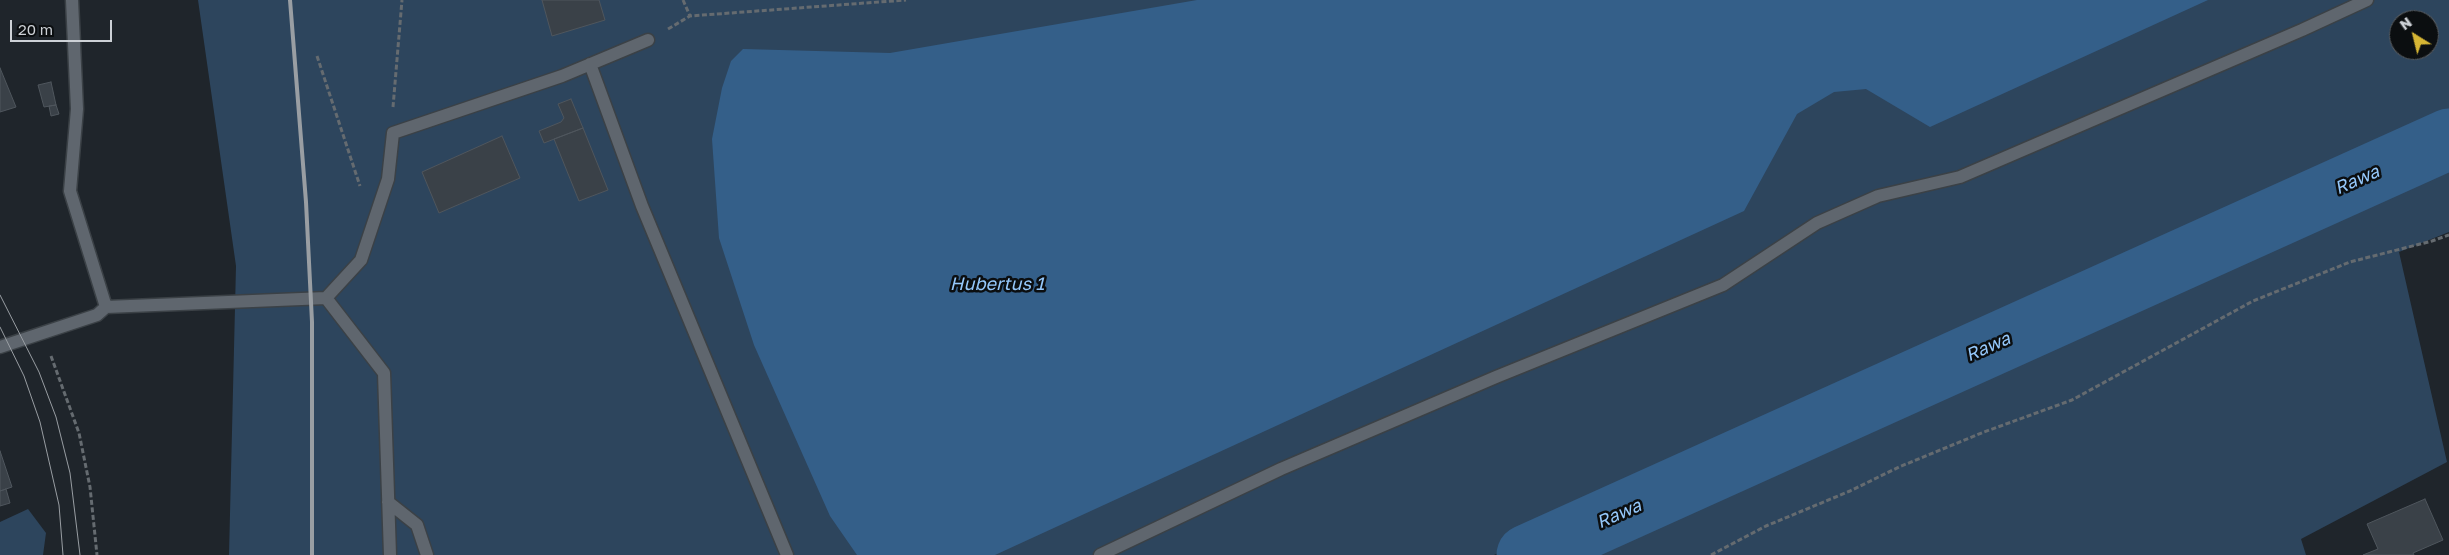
<!DOCTYPE html>
<style>
body{margin:0}
#map{position:relative;width:2449px;height:555px;overflow:hidden;background:#1f252b;font-family:"Golos Text",sans-serif}
canvas{display:block}
.north{position:absolute;left:2389px;top:10px;width:50px;height:50px;box-sizing:border-box;background:#0b0e10;border:1px solid #595c5f;border-radius:50%;rotate:324deg;font-size:14px;font-weight:700;line-height:20px;text-align:center;color:#cdd1d6}
.north::after{content:'';display:block;margin:auto;width:18px;height:22px;background:#d6b534;clip-path:polygon(50% 0,100% 100%,50% 72%,0 100%)}
.scale{position:absolute;left:10px;top:20px;width:102px;height:22px;box-sizing:border-box;border:2px solid #cdd1d6;border-top:0;padding-left:6px;font-size:15px;line-height:18px;white-space:nowrap;color:#cdd1d6;-webkit-text-stroke:4px #0b0e10;paint-order:stroke}
</style>
<div id="map">
<canvas width="2449" height="555"></canvas>
<div class="north">N</div>
<div class="scale">20 m</div>
</div>
<script>
const ctx = document.querySelector('canvas').getContext('2d');
ctx.lineJoin = 'round';
function fill(path, color) {
  ctx.fillStyle = color;
  ctx.fill(path, 'evenodd');
}
function shape(rows) {
  const path = new Path2D();
  for (const r of rows) {
    path.moveTo(r[0], r[1]);
    for (let i = 2; i < r.length; i += 2) path.lineTo(r[i], r[i + 1]);
  }
  return path;
}
function trace(path, color, width, dash) {
  ctx.strokeStyle = color;
  ctx.lineWidth = width;
  ctx.lineCap = dash ? 'butt' : 'round';
  ctx.setLineDash(dash || []);
  ctx.stroke(path);
}
function drawText(font, color, halo, rows, align = 'center') {
  ctx.font = font + ' "Golos Text",sans-serif';
  ctx.lineWidth = 5;
  ctx.setLineDash([]);
  ctx.textBaseline = 'middle';
  ctx.strokeStyle = halo;
  ctx.fillStyle = color;
  for (const [text, x, y, turn = 0] of rows) {
    ctx.save();
    ctx.translate(x, y);
    ctx.rotate((+turn || 0) * Math.PI / 180);
    ctx.textAlign = isNaN(turn) ? turn : align;
    if (halo) ctx.strokeText(text, 0, 0);
    ctx.fillText(text, 0, 0);
    ctx.restore();
  }
}
const green = shape([
 [198,0,2449,0,2449,124,1494,555,229,555,236,266],
 [2399,20,2429,20,2429,50,2399,50],
 [2449,147,2449,232,2399,252,2447,462,2301,539,2306,555,1565,555,1886,412],
 [28,509,46,533,43,555,0,555,0,522]
]);
const water = shape([
 [1197,0,2208,0,1930,127,1866,89,1834,92,1797,114,1744,211,995,555,857,555,830,516,754,345,719,238,712,139,722,88,731,61,743,49,890,53]
]);
const river = shape([
 [1527,555,2449,139]
]);
const building = shape([
 [542,0,599,0,605,20,552,36,542,0],
 [0,68,16,107,0,112,0,68],
 [51,82,56,105,44,107,38,85,51,82],
 [571,99,583,128,544,143,539,131,561,122,564,118,558,104,571,99],
 [56,105,59,114,51,116,49,106,56,105],
 [583,128,608,190,579,201,554,139,583,128],
 [502,136,520,178,439,213,422,172,502,136],
 [0,451,12,487,0,491,0,451],
 [6,489,10,503,0,506,0,491,6,489],
 [2425,499,2443,540,2413,553,2414,555,2363,555,2378,549,2367,524,2425,499]
]);
const path = shape([
 [683,0,690,16],
 [668,29,690,16,906,0],
 [317,56,360,186],
 [393,107,402,0],
 [51,356,79,433,90,487,97,555],
 [1711,555,1766,526,1850,491,1899,467,1984,432,2072,400,2253,301,2350,262,2432,241,2449,235]
]);
const minor = shape([
 [72,0,77,109,70,191,106,307],
 [590,64,642,206,787,555],
 [326,298,361,260,388,179,393,133,562,76,648,40],
 [0,347,97,315,106,307,326,298,384,373,390,555],
 [388,502,417,525,427,555],
 [1100,555,1281,469,1496,377,1723,285,1817,223,1878,196,1960,177,2302,30,2367,0]
]);
const tram = shape([
 [0,295,39,372,56,417,70,473,80,555],
 [0,327,24,376,40,422,59,505,63,555]
]);
const rail = shape([
 [290,0,306,202,312,322,312,555]
]);
const waterNames = [
 ["Rawa",2357,180,-24],
 ["Hubertus 1",997,284],
 ["Rawa",1988,347,-24],
 ["Rawa",1619,514,-24]
];
fill(green, '#2d455d');
fill(water, '#345f89');
trace(river, '#345f89', 61);
fill(building, '#3a4148');
trace(building, '#4f565d', 1);
trace(minor, '#3b4146', 15);
trace(path, '#656b70', 3, [5, 2.5]);
trace(minor, '#5f666e', 12);
trace(tram, '#999ea3', 1);
trace(rail, '#999ea3', 4);
drawText('italic 18px', '#95c8fb', '#0b0e10', waterNames);
</script>
